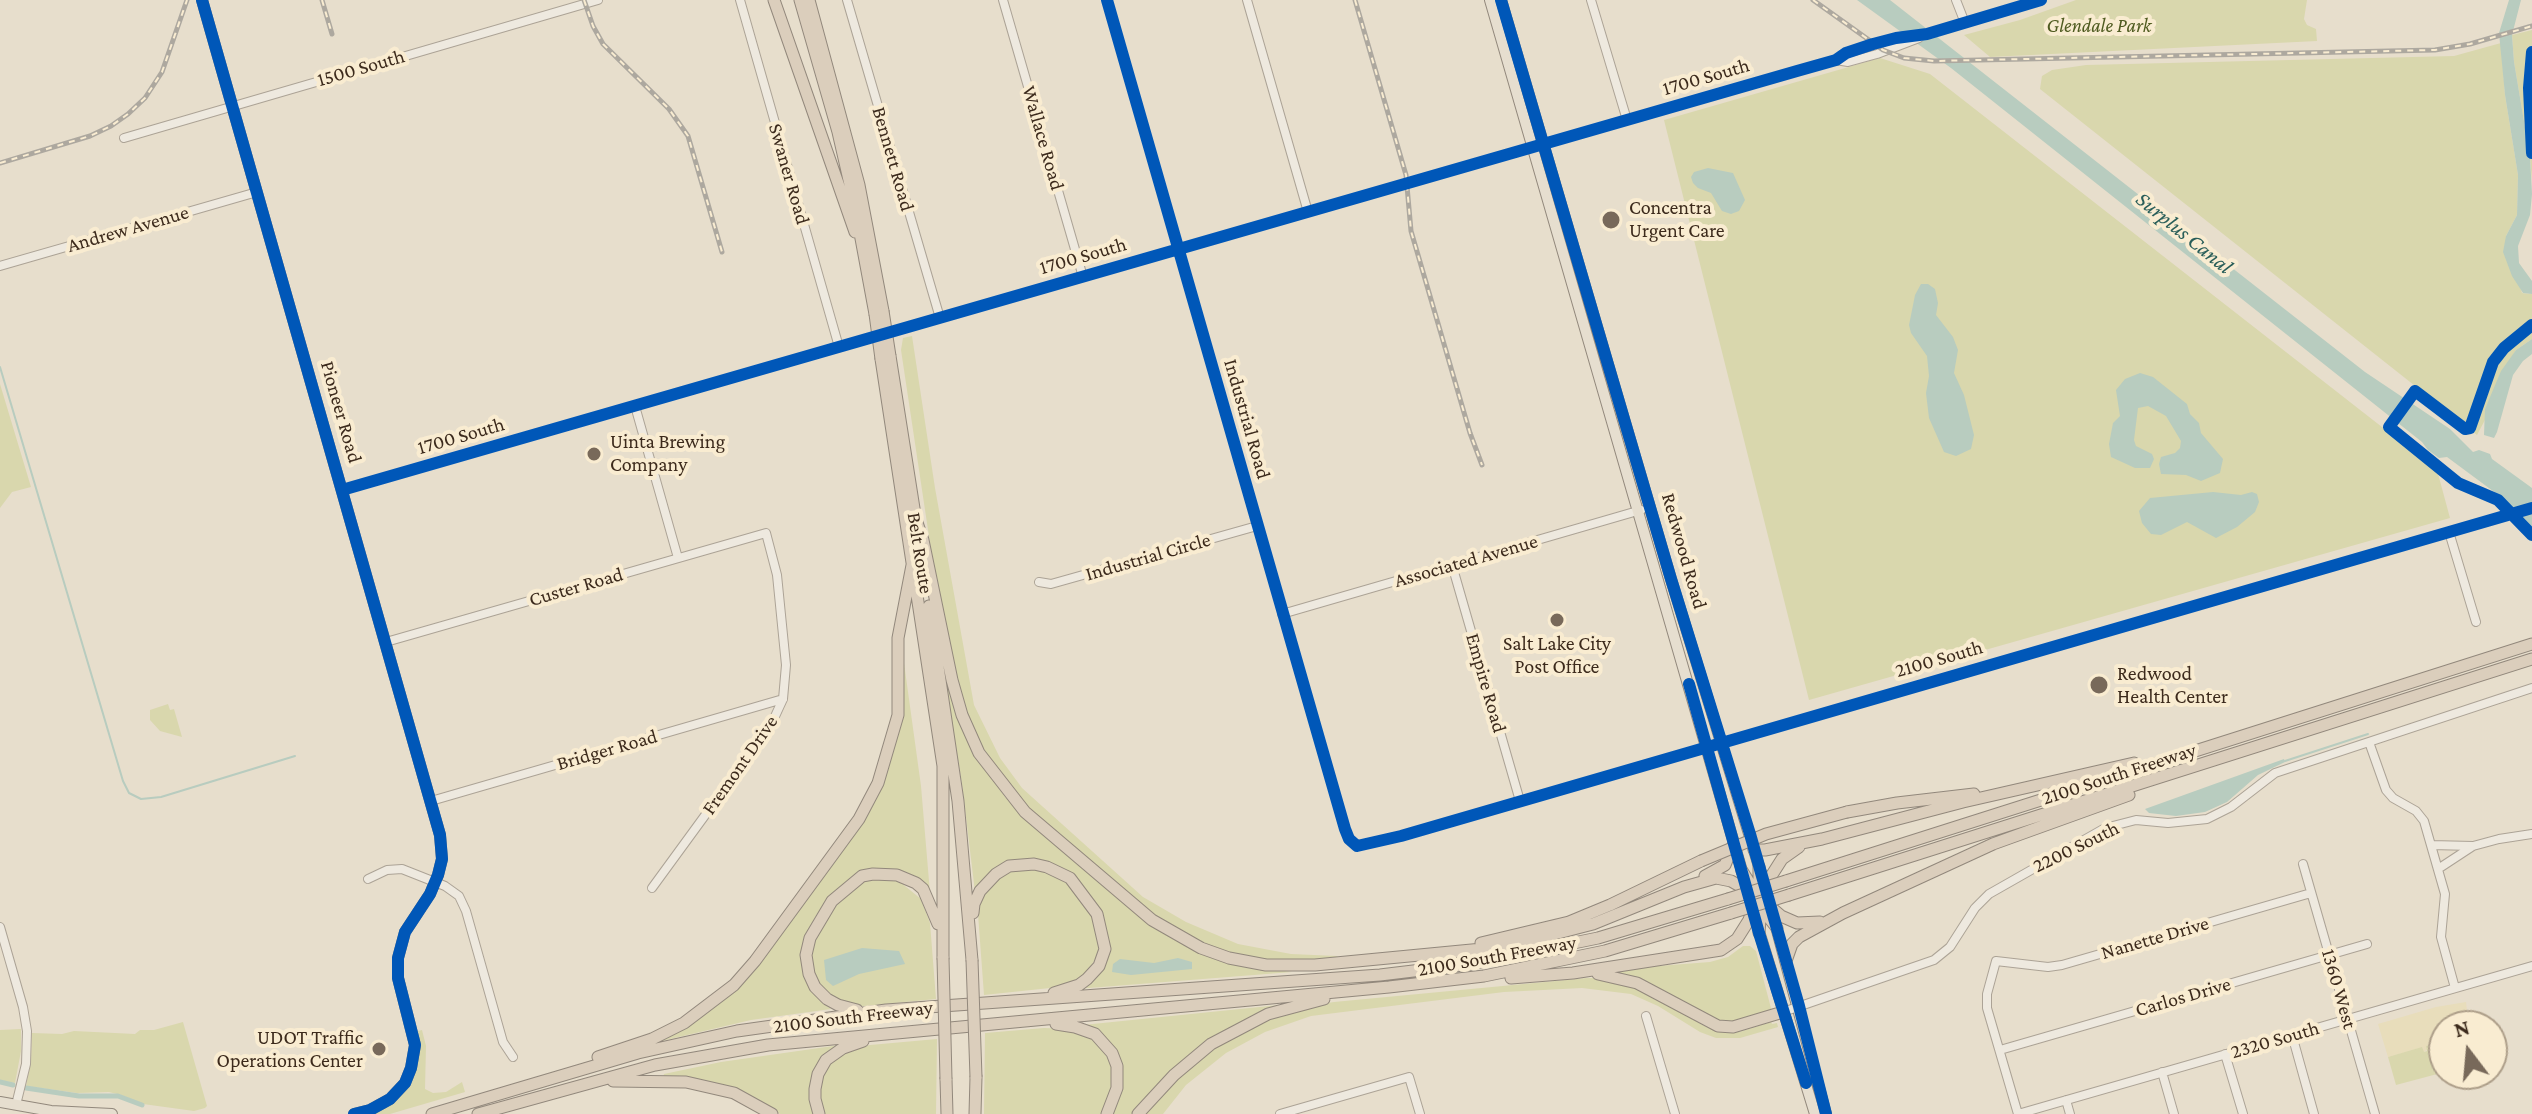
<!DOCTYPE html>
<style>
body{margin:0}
#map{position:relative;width:2532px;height:1114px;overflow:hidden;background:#e7decc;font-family:"Crimson Pro",serif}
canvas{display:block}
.north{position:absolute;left:2428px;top:1010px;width:80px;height:80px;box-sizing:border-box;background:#f9ecd1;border:2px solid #ad9e89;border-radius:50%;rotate:344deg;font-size:22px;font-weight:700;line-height:32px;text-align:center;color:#3c2a1c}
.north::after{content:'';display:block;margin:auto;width:28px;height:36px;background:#78695a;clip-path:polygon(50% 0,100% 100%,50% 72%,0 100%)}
</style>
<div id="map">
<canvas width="2532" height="1114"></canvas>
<div class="north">N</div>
</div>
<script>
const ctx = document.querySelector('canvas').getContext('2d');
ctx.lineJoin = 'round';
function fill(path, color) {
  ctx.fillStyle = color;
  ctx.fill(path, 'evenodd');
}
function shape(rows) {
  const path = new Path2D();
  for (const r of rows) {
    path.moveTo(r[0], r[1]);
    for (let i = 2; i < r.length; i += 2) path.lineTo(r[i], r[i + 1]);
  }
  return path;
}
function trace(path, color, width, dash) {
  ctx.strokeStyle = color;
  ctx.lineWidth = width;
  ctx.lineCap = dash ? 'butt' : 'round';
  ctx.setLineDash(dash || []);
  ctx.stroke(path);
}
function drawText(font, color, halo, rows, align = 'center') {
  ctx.font = font + ' "Crimson Pro",serif';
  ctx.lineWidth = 8;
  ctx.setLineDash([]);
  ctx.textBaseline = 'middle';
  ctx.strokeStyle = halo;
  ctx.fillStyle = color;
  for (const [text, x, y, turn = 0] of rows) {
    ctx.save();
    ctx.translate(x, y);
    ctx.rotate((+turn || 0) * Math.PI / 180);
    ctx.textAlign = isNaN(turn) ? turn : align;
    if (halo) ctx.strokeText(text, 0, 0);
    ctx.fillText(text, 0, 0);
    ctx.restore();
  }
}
const farmland = shape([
 [2466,1002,2468,1019,2457,1022,2456,1026,2444,1026,2444,1044,2436,1047,2444,1072,2441,1073,2432,1045,2423,1053,2421,1048,2388,1057,2378,1024,2436,1007]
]);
const green = shape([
 [2076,0,2307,0,2304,19,2307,25,2316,29,2317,41,1990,57,1964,35,2020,20],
 [2532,30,2532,181,2530,157,2514,62,2512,35],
 [2501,43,2505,95,2518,175,2517,215,2506,236,2522,293,2532,294,2532,339,2516,350,2485,409,2486,418,2477,435,2040,89,2042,76,2052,70,2086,65,2454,56],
 [1880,58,1930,74,2437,470,2450,518,1809,700,1664,120],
 [912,336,935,488,974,705,1000,758,1022,788,1143,897,1186,922,1238,944,1291,954,1337,956,1338,958,1286,962,1247,958,1207,947,1153,919,1013,798,967,725,939,603,901,350,903,338],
 [0,384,31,487,12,492,0,508],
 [942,661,974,753,1005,797,1034,827,1154,927,1245,966,1292,972,1076,989,1106,947,1082,888,1031,860,975,892,962,784],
 [901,663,904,663,921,786,930,893,910,879,853,878,831,895,815,917,804,943,821,1001,831,1009,751,1020,649,1044,741,978,846,838,890,753],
 [168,704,170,710,174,709,182,737,160,731,150,720,150,710],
 [1027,866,1064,878,1094,916,1100,944,1098,954,1087,973,1069,986,984,995,978,914,980,901,990,884,1009,870],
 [867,879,893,879,900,882,921,899,930,923,936,999,854,1007,828,997,816,985,808,950,831,904],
 [1743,946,1750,946,1756,951,1772,1012,1723,1024,1615,974,1615,970,1632,968,1710,962,1728,957],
 [1587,978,1601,978,1641,990,1710,1029,1722,1032,1739,1032,1771,1022,1772,1024,1777,1023,1778,1027,1740,1038,1716,1038,1700,1032,1658,1006,1631,994,1582,988,1504,992,1311,1016,1265,1032,1226,1053,1186,1085,1163,1114,1143,1114,1170,1083,1210,1049,1251,1026,1303,1007,1334,1002],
 [1289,1004,1233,1027,1135,1114,1109,1114,1117,1063,1083,1025],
 [183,1022,207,1106,205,1108,194,1111,143,1104,121,1095,109,1092,77,1093,26,1086,31,1060,32,1033,62,1034,74,1031,135,1034,140,1030,154,1030],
 [1044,1028,1075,1029,1095,1040,1103,1048,1111,1065,1112,1084,1102,1114,984,1114,985,1033],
 [21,1029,21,1051,15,1083,0,1080,0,1030],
 [422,1030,426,1046,425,1089,433,1093,446,1092,462,1082,465,1092,390,1114,372,1114,398,1098,412,1079,420,1052,418,1031],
 [937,1039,936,1114,823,1114,819,1083,828,1065,836,1056,859,1046],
 [2433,1044,2441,1073,2396,1085,2388,1057,2422,1047,2424,1052,2427,1051,2426,1046],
 [840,1045,824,1058,817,1114,780,1114,761,1103,663,1077,664,1074,721,1062]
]);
const water = shape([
 [1857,0,1890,0,2365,372,2450,429,2473,452,2479,450,2490,454,2492,459,2532,488,2532,529,2501,497,2447,457,2439,458,2428,450,2422,442,1951,68],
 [2509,0,2521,0,2512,35,2514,62,2530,157,2532,194,2530,215,2518,246,2519,263,2532,281,2532,294,2523,293,2512,276,2503,252,2506,236,2517,215,2518,175,2505,95,2499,33],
 [1708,168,1733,173,1745,200,1739,211,1731,214,1722,211,1711,193,1698,188,1693,183,1691,177,1694,172],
 [1921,284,1928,284,1935,289,1938,303,1936,315,1953,337,1958,350,1954,373,1964,395,1974,435,1971,449,1956,456,1944,452,1929,418,1926,393,1929,376,1927,356,1911,333,1909,325,1915,295],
 [2532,339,2532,354,2523,361,2513,375,2497,432,2494,438,2484,435,2485,409,2501,371,2516,350],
 [2140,373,2153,377,2187,404,2190,414,2199,423,2201,433,2223,459,2220,473,2201,481,2186,475,2161,474,2159,464,2161,457,2175,453,2180,448,2181,441,2166,416,2148,406,2138,408,2134,440,2136,446,2152,454,2154,459,2150,468,2135,468,2111,457,2109,444,2113,423,2120,416,2116,390,2125,379],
 [2213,492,2241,495,2252,492,2257,494,2259,502,2255,512,2237,527,2216,538,2187,522,2161,535,2151,534,2142,523,2139,511,2150,498],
 [2284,759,2285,762,2258,775,2227,802,2205,812,2176,816,2149,813,2145,809],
 [862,948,899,951,905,964,859,974,833,986,826,980,824,960],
 [1178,958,1192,962,1192,969,1131,975,1112,972,1113,964,1120,959,1154,963]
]);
const stream = shape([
 [0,367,123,781,129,793,141,799,161,797,295,756],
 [2285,761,2368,734]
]);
const canal = shape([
 [0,1082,13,1085],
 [26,1088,79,1096,118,1096,142,1105]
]);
const minor = shape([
 [740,0,839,347],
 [847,0,940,318],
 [1003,0,1083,277],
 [1107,0,1345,829,1349,839,1357,846,1401,836,2532,508],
 [1247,0,1308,212],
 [1591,0,1627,120],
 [1956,0,1965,23],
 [1836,60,1848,62,1877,54,1919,38],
 [124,138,598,0],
 [0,266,257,192],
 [635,406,678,558],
 [342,490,1797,71,1836,60,1846,53,1873,44,1896,38,1927,34,2041,0],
 [2449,532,2476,622],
 [1452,565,1520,801],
 [1039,582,1051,584,1257,526],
 [1282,614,1641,510],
 [386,642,766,533,777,575,786,665,783,699,771,725,652,888],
 [2369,742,2386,790,2393,798,2416,811,2424,821,2445,894,2441,937,2455,988],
 [431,801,783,699],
 [2431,845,2473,846],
 [2303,864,2375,1114],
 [2438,869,2473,846,2499,839,2532,834],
 [368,879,387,870,402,869,445,886,459,896,466,911,503,1042,513,1057],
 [0,927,23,1007,27,1031,26,1064,16,1105],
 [1783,1012,1934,960,1950,947,1975,908,1989,894,2105,828,2136,820,2168,823,2207,819,2231,807,2275,773,2532,688],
 [1646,1016,1675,1114],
 [2292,1035,2314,1114],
 [2000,1050,2367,944],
 [2225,1054,2243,1114],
 [2162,1072,2174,1114],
 [2066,1100,2070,1114],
 [1280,1114,1409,1077,1420,1114],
 [2018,1114,2532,966],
 [2018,1114,1987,1008,1987,994,1996,961,2048,967,2062,965,2311,893]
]);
const major = shape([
 [202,0,440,835,442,859,438,875,430,894,405,932,398,958,398,978,415,1045,411,1068,405,1083,390,1099,370,1110,354,1114],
 [1490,0,1744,878],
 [1501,0,1671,579,1761,873],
 [1775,923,1826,1114],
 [1758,928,1815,1114],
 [0,1102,51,1111,112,1114]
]);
const highway = shape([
 [774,0,855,232],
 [800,0,838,132,855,206,875,314],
 [809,0,859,185,883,311],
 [890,356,916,521],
 [881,359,943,766,943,958],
 [915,517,923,540,952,680,962,715,979,753,1025,812,1152,920,1201,948,1229,958,1266,965,1315,965,1503,947],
 [929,606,958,801,972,960],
 [1847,812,1897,803,1974,794],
 [1754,850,1765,850,1822,839,1963,802,2134,763],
 [1742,871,1755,892],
 [1705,876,1725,865,1734,843],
 [1786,881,2532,644],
 [1789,895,2532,659],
 [1767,904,1781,916,1797,923,1820,922],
 [973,913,974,904,980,891,996,874,1009,866,1034,864,1047,867,1070,878,1097,914,1105,949,1099,966,1087,979,1079,985,1054,993],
 [1759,933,1761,905,1768,881,1782,859,1799,847],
 [1481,943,1569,922,1610,905,1701,861],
 [1496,949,1593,924,1684,887,1716,878,1731,881,1747,890,1777,928],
 [1786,961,1792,944,1799,937,1843,913,1993,844,2129,795],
 [1598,974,1637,983,1718,1026,1733,1027,1783,1012],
 [1511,978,1573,973,1721,950,1737,939,1749,920,1759,888,1759,867],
 [857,1010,838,1005,827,999,815,987,809,974,806,955,810,938,832,901,862,876,873,874,897,875,916,883,923,889,938,924],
 [1056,1024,1075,1027,1095,1034,1112,1053,1117,1066,1117,1088,1107,1114],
 [598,1057,652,1039,684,1023,734,985,755,961,859,819,878,783,898,715,898,638,913,560],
 [946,1079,947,1114],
 [613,1081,686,1082,734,1093,772,1114],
 [432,1114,638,1053,737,1031,886,1010,1380,975,1471,964,1598,938,1728,899],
 [478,1114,655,1065,768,1045,1389,987,1484,976,1605,951,1731,913],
 [819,1114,815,1099,815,1089,818,1074,826,1060,843,1048,863,1041],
 [975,1114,976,1077],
 [1138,1114,1174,1075,1211,1044,1268,1014,1324,999]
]);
const rail = shape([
 [322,0,332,34],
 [584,0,593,26,603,44,669,109,688,136,722,252],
 [1355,0,1406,175,1411,231,1470,433,1482,465],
 [1813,0,1883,50,1904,58,1934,61,2435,50,2470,44,2532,26],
 [0,163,90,136,111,126,128,114,145,98,162,72,187,0]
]);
const highwayBridge = shape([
 [883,311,890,356],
 [875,314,881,359],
 [1701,861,1766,834,1847,812],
 [1728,899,1786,881],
 [1731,913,1789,895],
 [943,958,946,1079],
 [972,960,976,1077]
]);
const cycleway = shape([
 [202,0,440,835,442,859,438,875,430,894,405,932,398,958,398,978,415,1045,411,1068,405,1083,390,1099,370,1110,354,1114],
 [1107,0,1345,829,1349,839,1357,846,1401,836,2532,508],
 [1501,0,1671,579,1750,834,1799,1006,1826,1114],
 [2532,52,2529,88,2532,153],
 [2532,325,2504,348,2493,362,2470,428,2465,429,2415,391,2389,427,2458,483,2498,500,2532,535],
 [342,490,1797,71,1836,60,1846,53,1873,44,1896,38,1927,34,2041,0],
 [1689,684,1759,933,1806,1083]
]);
const markers = [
 [1611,220,10,"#78695a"],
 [594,454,8,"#78695a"],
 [1557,620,8,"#78695a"],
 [2099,685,10,"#78695a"],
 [379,1049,8,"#78695a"]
];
const parkNames = [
 ["Glendale Park",2099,26]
];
const streetNames = [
 ["1500 South",361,68,-16],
 ["1700 South",1706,77,-16],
 ["Wallace Road",1043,138,74],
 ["Bennett Road",893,159,74],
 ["Swaner Road",789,174,74],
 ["Andrew Avenue",128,229,-16],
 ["1700 South",1083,256,-16],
 ["Pioneer Road",341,412,74],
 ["Industrial Road",1247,419,74],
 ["1700 South",461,436,-16],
 ["Redwood Road",1684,551,74],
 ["Belt Route",920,553,81],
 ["Industrial Circle",1148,557,-16],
 ["Associated Avenue",1466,561,-16],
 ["Custer Road",576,587,-16],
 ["2100 South",1939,659,-16],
 ["Empire Road",1486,683,74],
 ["Bridger Road",607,750,-16],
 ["Fremont Drive",740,765,-55],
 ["2100 South Freeway",2119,774,-18],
 ["2200 South",2076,847,-26],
 ["Nanette Drive",2155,938,-16],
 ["2100 South Freeway",1497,956,-10],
 ["1360 West",2339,989,74],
 ["Carlos Drive",2183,997,-16],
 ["2100 South Freeway",853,1017,-7],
 ["2320 South",2275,1040,-16]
];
const poiNames = [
 ["Concentra",1629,208],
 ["Urgent Care",1629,231],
 ["Uinta Brewing",610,442],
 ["Company",610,465],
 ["Salt Lake City",1557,644,"center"],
 ["Post Office",1557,667,"center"],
 ["Redwood",2117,674],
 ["Health Center",2117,697],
 ["UDOT Traffic",363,1038,"right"],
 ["Operations Center",363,1061,"right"]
];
const waterNames = [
 ["Surplus Canal",2184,233,39]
];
fill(farmland, '#e8ddbb');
fill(green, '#d9d7ad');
fill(water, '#b8ccbf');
trace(stream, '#b8ccbf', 2);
trace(canal, '#b8ccbf', 5);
trace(minor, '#aca396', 10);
trace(major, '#92887c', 12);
trace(highway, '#92887c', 13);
trace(minor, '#eee9df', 8);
trace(major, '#e6decf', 10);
trace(highway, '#dbcebc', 11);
trace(rail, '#ada89f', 5);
trace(rail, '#f9ecd1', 2, [6]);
trace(highwayBridge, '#92887c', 13, []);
trace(highwayBridge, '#dbcebc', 11);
trace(cycleway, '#0057b8', 12);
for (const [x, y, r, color] of markers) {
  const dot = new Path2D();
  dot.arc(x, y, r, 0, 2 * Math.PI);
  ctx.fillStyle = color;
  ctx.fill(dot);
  trace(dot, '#f9ecd1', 3);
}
drawText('italic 20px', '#4f5b20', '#f9ecd1', parkNames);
drawText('20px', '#3c2a1c', '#f9ecd1', streetNames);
drawText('20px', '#3c2a1c', '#f9ecd1', poiNames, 'left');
drawText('italic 22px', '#295e59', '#f9ecd1', waterNames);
</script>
